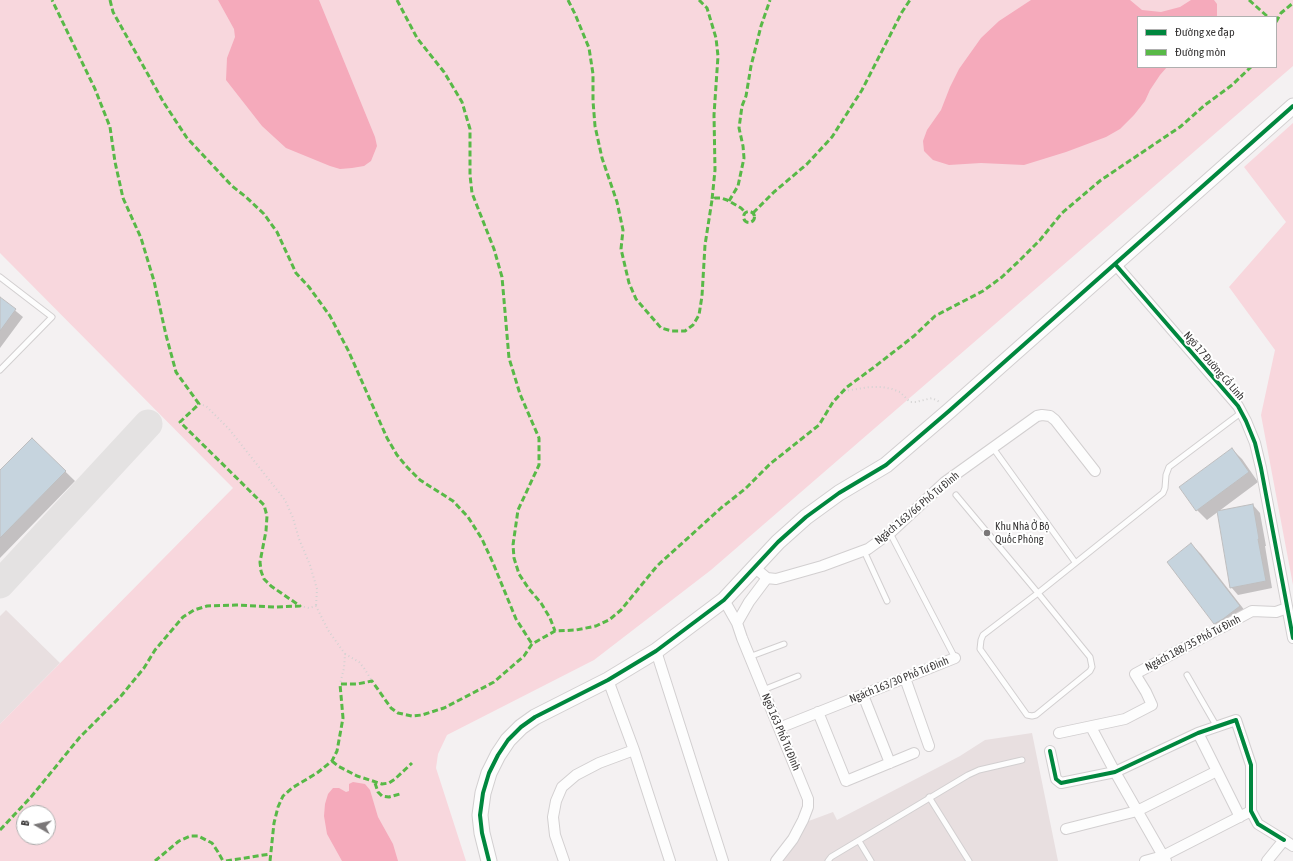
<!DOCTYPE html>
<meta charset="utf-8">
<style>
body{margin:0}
#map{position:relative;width:1293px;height:861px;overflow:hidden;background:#f4f1f2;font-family:"Asap Condensed",sans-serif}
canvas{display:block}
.legend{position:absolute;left:1137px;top:16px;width:140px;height:52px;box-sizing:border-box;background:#fff;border:1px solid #afafaf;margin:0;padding:5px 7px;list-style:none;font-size:12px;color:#383636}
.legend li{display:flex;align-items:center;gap:8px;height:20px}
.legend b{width:20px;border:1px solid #afafaf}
.north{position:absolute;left:16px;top:805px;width:40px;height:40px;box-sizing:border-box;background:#fff;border:1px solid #afafaf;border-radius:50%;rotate:279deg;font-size:11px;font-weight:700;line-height:16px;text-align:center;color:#383636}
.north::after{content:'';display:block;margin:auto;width:14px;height:18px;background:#7a7778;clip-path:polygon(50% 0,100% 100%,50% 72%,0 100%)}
</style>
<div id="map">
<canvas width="1293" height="861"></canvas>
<ul class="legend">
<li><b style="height:5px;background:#00873e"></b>Đường xe đạp</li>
<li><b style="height:5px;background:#58b947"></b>Đường mòn</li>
</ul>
<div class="north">B</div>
</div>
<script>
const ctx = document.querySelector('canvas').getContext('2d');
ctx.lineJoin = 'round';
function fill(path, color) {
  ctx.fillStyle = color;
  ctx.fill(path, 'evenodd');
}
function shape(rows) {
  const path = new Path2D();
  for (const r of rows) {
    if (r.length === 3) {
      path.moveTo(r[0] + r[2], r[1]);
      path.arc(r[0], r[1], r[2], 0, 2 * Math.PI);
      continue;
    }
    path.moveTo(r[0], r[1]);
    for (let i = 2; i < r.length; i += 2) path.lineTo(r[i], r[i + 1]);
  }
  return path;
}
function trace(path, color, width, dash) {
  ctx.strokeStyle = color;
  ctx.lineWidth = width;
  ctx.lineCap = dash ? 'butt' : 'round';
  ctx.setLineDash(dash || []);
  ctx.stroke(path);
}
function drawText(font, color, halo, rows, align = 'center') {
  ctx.font = font + ' "Asap Condensed",sans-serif';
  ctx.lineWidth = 4;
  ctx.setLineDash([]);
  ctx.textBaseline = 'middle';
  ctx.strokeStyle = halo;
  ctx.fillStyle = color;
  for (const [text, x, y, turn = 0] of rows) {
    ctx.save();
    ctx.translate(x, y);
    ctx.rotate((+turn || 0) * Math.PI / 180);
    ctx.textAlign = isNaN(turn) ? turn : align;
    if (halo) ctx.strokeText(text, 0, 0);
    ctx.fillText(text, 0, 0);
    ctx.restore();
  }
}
const built = shape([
 [6,610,60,663,0,724,0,616],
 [1032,733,1058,861,780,861,806,822,833,812,837,820,960,756,985,740]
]);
const green = shape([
 [0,0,1293,0,1293,66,711,570,594,660,447,735,438,754,436,768,466,861,0,861,0,724,233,488,0,253],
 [1138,17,1276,17,1276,67,1138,67],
 [24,813,48,813,48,837,24,837],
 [1293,123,1293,585,1261,415,1275,350,1229,287,1286,222,1244,167]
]);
const water = shape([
 [218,0,319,0,375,137,377,146,371,161,364,166,352,168,340,169,330,166,286,148,262,126,226,80,227,58,235,37,234,29],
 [1031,0,1130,0,1142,10,1161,12,1180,7,1191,0,1214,0,1217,4,1217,17,1138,17,1138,67,1167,67,1160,75,1150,90,1145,101,1134,115,1120,129,1106,137,1066,152,1024,165,981,163,949,165,933,160,924,151,923,141,927,130,941,110,950,87,959,69,981,38,999,21],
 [353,782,365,784,370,790,378,817,393,844,398,861,342,861,327,834,324,816,325,804,328,794,333,788,339,788,346,792,349,791,349,784]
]);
const shadow = shape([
 [0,298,23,317,0,348],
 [32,439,75,481,0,558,0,472],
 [1232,449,1242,459,1258,482,1207,520,1197,510],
 [1253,505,1260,513,1266,546,1265,546,1272,588,1238,595,1231,587],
 [1191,544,1201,554,1249,616,1232,629,1224,633,1215,624]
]);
const taxiway = shape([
 [0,584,148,424]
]);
const building = shape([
 [0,297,16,309,0,331,0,297],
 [32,438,66,471,0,538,0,470,32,438],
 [1232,448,1249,472,1196,511,1179,487,1232,448],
 [1253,504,1259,539,1258,539,1266,581,1230,588,1217,511,1253,504],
 [1191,543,1240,606,1223,619,1214,624,1167,562,1191,543]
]);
const path = shape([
 [844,391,870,387,882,387,892,389,900,392,910,402,916,402,932,398,940,402],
 [199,404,206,406,229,429,285,500,293,518,299,539,310,565,317,589,316,606],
 [300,606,309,608,316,606,328,630,345,654,344,668,340,684],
 [345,654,359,662,364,668,372,681]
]);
const lane = shape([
 [0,277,52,317,0,370],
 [993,448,1075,562],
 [956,495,1038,593,1090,657,1092,667,1090,671,1036,715,1032,716,1027,715,980,649,981,640,983,635,1038,593,1163,493,1165,488,1166,475,1169,467,1242,412],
 [890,533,955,658],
 [864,551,887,601],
 [749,657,784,644],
 [1187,675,1217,727],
 [763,690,798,676],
 [929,797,969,861],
 [859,841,871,861],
 [828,861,831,857,968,775,979,770,1022,760]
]);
const street = shape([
 [1115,264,1238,406,1246,421,1255,443,1261,468,1293,638],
 [754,567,767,578,776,579,822,566,868,549,890,533,945,482,1037,416,1042,415,1050,416,1055,420,1095,471],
 [724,600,737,623,742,638,808,799,808,807,803,820,793,839,776,861],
 [737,623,749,602,767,578],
 [656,651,723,861],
 [905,678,929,746],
 [608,680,634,750,670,861],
 [863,695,890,763],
 [818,712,846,781,914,753],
 [1091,727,1115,772,1166,861],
 [779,728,955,658],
 [1059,733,1125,719,1152,705,1146,692,1135,674,1252,611,1276,612,1287,608],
 [1198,733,1240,817],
 [1050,751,1056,779,1061,783,1115,772,1198,733,1236,720,1251,765,1251,811,1258,824,1284,840],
 [1066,829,1137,811,1217,771],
 [564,861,555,835,553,817,556,801,562,787,576,775,599,763,634,750],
 [1145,861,1163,856,1251,811],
 [1267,861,1284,840,1293,846]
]);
const secondary = shape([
 [489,861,482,833,480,815,483,793,489,773,498,755,508,740,521,727,535,717,608,680,656,651,724,600,778,542,806,517,839,493,886,465,949,411,1293,106]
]);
const quiet = shape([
 [110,0,113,12,164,103,187,138,232,186,246,197,264,214,277,232,296,273,309,287,330,316,348,350,387,438,397,455,407,467,420,480,453,501,468,517,482,539,493,563,516,619,532,644],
 [397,0,417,38,444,72,462,102,470,129,470,175,472,193,494,249,502,277,509,358,520,394,539,438,539,465,518,510,513,545,514,558,519,574,529,589,541,603,550,618,555,631],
 [568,0,575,14,589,48,593,74,593,101,595,126,602,158,617,202,623,230,621,249,629,283,636,299,661,328,672,331,685,331,693,325,699,315,702,296,705,245,712,200,715,198,721,198,727,200,741,208,746,213],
 [699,0,707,8,716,38,718,56,714,115,715,170,712,200],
 [1249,0,1268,17],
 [1276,22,1281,13,1293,3],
 [729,201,738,186,744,158,743,146,739,128,742,106,746,96,751,66,761,26,770,0],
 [749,217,5.5],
 [753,213,774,192,807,164,832,137,862,90,902,12,910,0],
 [332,761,338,766,357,776,382,784,389,783,395,779,412,763],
 [375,783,378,792,382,796,389,797,400,794],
 [0,830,31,797,80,737,121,696,144,668,155,650,183,617,194,610,207,606,236,605,274,607,300,606,271,586,264,579,261,571,260,562,266,531,267,516,264,505,180,422,199,404,176,372,166,335,154,281,141,238,123,198,115,162,110,127,95,89,52,0],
 [155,861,179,841,190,836,198,836,212,843,218,852,223,861],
 [226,861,270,854],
 [270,861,274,823,278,807,283,796,292,788,317,773,332,761,337,751,343,718,340,684,357,684,372,681,391,708,398,713,412,716,422,715,444,708,494,682,524,656,532,644,555,631,576,630,596,626,609,620,621,610,657,566,721,508,745,489,770,464,819,425,833,402,847,387,873,368,914,336,935,316,983,291,1002,277,1020,260,1040,240,1062,213,1082,196,1101,180,1180,127,1205,105,1232,85,1251,67]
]);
const cycleway = shape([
 [1115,264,1238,406,1246,421,1255,443,1261,468,1293,638],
 [1050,751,1056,779,1061,783,1115,772,1198,733,1236,720,1251,765,1251,811,1258,824,1284,840],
 [489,861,482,833,480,815,483,793,489,773,498,755,508,740,521,727,535,717,608,680,656,651,724,600,778,542,806,517,839,493,886,465,949,411,1293,106]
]);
const markers = [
 [987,533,4,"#7a7778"]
];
const streetNames = [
 ["Ngõ 17 Đường Cổ Linh",1214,366,49],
 ["Ngách 163/66 Phố Tư Đình",917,508,-40],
 ["Ngách 188/35 Phố Tư Đình",1193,643,-28],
 ["Ngách 163/30 Phố Tư Đình",899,680,-22],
 ["Ngõ 163 Phố Tư Đình",781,732,67]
];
const poiNames = [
 ["Khu Nhà Ở Bộ",995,527],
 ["Quốc Phòng",995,540]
];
fill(built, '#e8dfe0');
fill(green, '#f8d7dd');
fill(water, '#f5aabb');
fill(shadow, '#0003');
trace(taxiway, '#e4e2e2', 29);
fill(building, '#c6d4de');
trace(building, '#bfbebf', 1);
trace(lane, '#d2cfd0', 7);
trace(street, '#d2cfd0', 12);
trace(secondary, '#d2cfd0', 17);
trace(path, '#d3d2d2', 2, [1, 3]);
trace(lane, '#fdfdfd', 5);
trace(street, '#fdfdfd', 10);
trace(secondary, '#fdfdfd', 15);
trace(quiet, '#58b947', 3, [6, 3]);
trace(cycleway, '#00873e', 4);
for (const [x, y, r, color] of markers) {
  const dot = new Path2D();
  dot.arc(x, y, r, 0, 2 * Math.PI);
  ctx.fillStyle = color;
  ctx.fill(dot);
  trace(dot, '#fff', 1.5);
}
drawText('11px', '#383636', '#fff', streetNames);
drawText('11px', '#383636', '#fff', poiNames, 'left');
</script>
